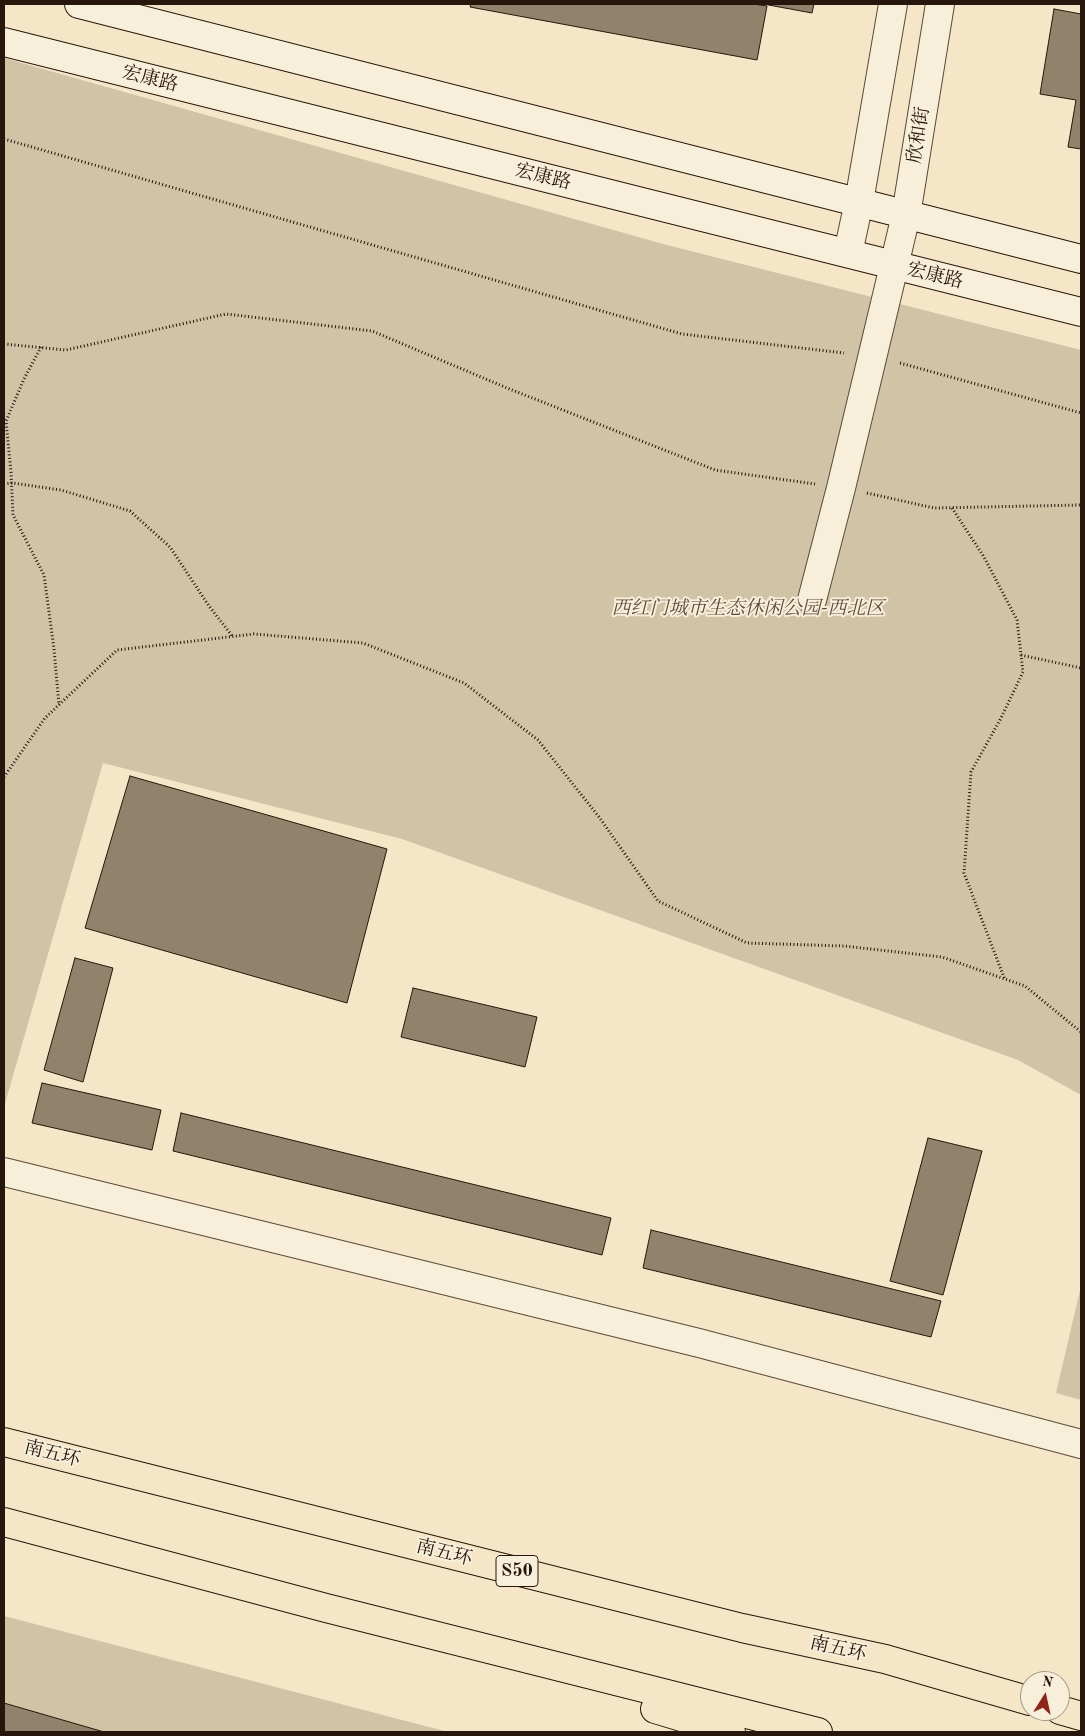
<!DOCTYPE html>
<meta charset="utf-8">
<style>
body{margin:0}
#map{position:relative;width:1085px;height:1736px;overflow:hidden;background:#f4e6c6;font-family:"Old Standard TT",serif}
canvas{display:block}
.frame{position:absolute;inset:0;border:5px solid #27160b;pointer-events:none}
.north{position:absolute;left:1020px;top:1671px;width:50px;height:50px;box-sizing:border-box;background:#f8efda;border:1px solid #a49887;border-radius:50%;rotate:10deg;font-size:14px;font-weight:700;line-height:20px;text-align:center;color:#27160b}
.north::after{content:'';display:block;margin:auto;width:18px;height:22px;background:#8f2418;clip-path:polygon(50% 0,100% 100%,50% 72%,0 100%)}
</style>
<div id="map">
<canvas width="1085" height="1736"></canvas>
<div class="frame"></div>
<div class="north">N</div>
</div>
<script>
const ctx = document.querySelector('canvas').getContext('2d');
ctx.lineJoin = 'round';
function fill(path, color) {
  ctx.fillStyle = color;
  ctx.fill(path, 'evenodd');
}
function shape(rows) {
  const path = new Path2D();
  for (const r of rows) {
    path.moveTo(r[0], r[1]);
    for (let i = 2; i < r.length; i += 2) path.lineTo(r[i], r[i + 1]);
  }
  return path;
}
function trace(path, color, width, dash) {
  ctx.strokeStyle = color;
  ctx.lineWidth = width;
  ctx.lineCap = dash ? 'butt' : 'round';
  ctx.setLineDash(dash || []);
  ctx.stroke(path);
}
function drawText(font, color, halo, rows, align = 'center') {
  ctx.font = font + ' "Old Standard TT","Noto Serif SC",serif';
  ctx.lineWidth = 4;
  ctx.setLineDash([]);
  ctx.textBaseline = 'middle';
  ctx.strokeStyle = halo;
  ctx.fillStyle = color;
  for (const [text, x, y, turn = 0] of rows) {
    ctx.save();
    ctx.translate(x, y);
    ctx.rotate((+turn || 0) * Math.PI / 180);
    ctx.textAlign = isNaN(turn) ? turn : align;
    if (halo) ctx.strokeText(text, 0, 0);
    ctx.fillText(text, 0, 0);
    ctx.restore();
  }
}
const green = shape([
 [4,58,663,244,1081,350,1081,1095,1018,1060,402,839,103,763,4,1107],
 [1081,1286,1081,1400,1056,1393],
 [4,1616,448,1732,4,1732]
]);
const building = shape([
 [471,4,753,4,767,6,757,60,470,7,471,4],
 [763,4,814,4,812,13,763,4],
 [1054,9,1081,14,1081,149,1068,147,1076,100,1040,94,1054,9],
 [130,776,387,849,347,1003,85,928,130,776],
 [75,958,113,968,83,1082,44,1070,75,958],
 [413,988,537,1017,525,1067,401,1037,413,988],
 [42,1083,161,1110,152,1150,32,1123,42,1083],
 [181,1113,611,1218,602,1255,173,1151,181,1113],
 [928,1138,982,1151,943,1295,890,1281,928,1138],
 [651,1230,941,1301,931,1337,643,1268,651,1230],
 [4,1703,104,1732,4,1732,4,1703]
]);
const path = shape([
 [4,139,682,334,844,353],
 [4,344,66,350,226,314,372,331,507,388,715,470,815,484],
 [41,347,24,379,6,421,11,472,13,515,44,575,54,649,59,705],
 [900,363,1081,413],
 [4,484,12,483,61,490,130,511,170,547,209,606,233,637],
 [867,493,934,508,1081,505],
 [952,508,984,557,1017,620,1023,672,1001,718,971,772,964,873,1005,980],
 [1021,655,1081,668],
 [4,777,45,718,117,650,254,634,363,643,464,683,538,740,599,817,658,901,747,943,844,946,942,957,1025,986,1081,1032]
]);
const minor = shape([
 [812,600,841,488,894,266]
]);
const tertiary = shape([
 [848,253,859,202,893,4],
 [894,266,906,215,940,4],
 [4,1172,699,1343,1081,1444]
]);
const secondary = shape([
 [79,4,1081,259],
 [4,42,1081,312]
]);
const motorway = shape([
 [4,1442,742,1628,885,1659,1030,1701],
 [4,1522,326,1608,818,1732],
 [655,1709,731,1732],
 [1060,1710,1081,1716]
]);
const shields = [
 [517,1571,42]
];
const shieldNames = [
 ["S50",517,1571]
];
const streetNames = [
 ["宏康路",150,79,14],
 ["欣和街",919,135,-81],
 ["宏康路",543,177,14],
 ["宏康路",935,276,14],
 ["南五环",52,1454,14],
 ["南五环",444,1553,14],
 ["南五环",838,1649,13]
];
const parkNames = [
 ["西红门城市生态休闲公园-西北区",748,609]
];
fill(green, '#d1c3a6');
fill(building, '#92826c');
trace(building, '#27160b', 1);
trace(minor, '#5a4a3a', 30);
trace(tertiary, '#5a4a3a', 30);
trace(secondary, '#27160b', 30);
trace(motorway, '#27160b', 30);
trace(path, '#27160b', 3, [1, 2.5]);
trace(minor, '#f8efda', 28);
trace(tertiary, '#f8efda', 28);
trace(secondary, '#f8efda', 28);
trace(motorway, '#f4e6c6', 28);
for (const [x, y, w] of shields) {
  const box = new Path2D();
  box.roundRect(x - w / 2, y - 15.5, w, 31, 4);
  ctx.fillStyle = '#f8efda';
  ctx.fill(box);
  trace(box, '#27160b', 1);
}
drawText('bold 18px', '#27160b', null, shieldNames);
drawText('19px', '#27160b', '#f8efda', streetNames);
drawText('italic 19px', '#5a4a3a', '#f8efda', parkNames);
</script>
